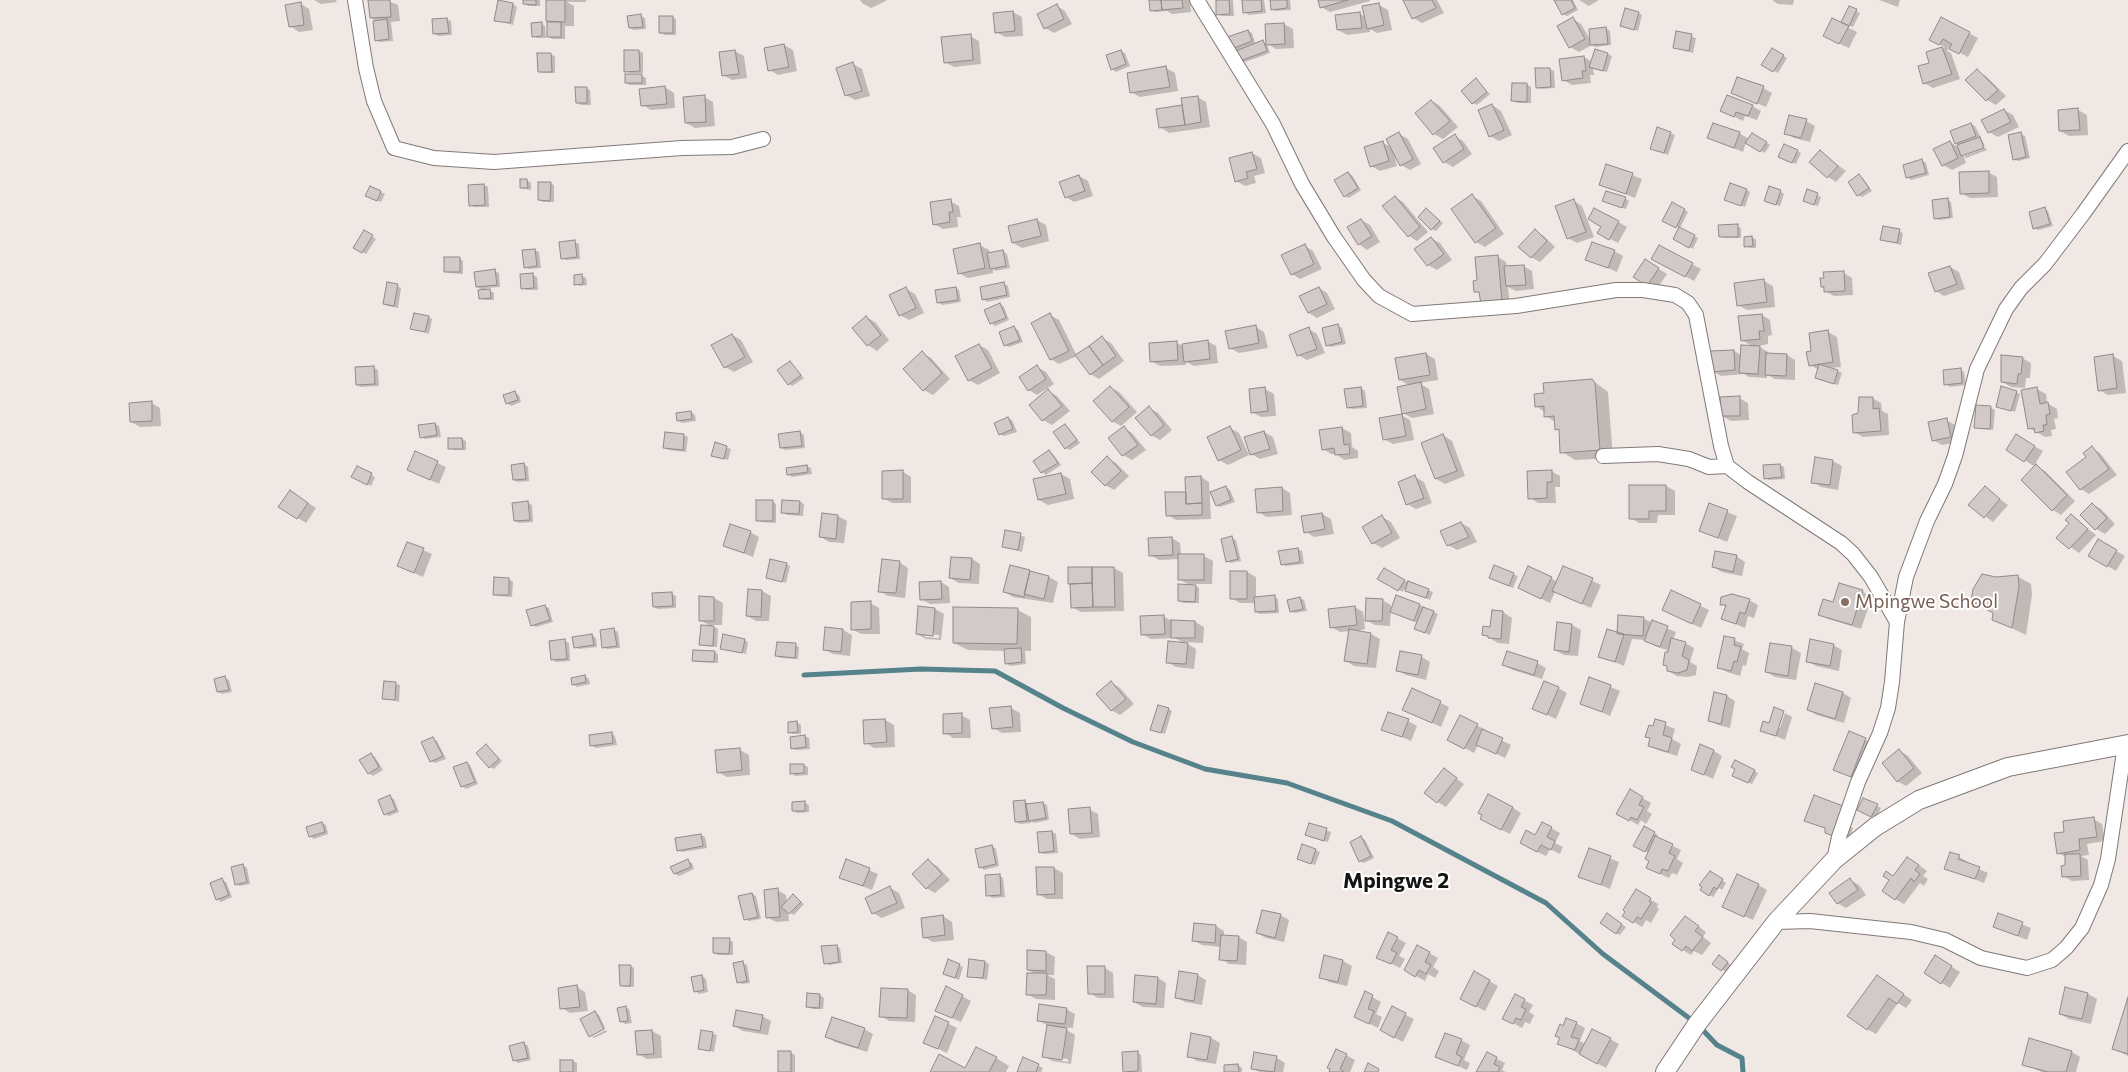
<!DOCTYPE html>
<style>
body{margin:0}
canvas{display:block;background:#efe8e4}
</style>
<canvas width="2128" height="1072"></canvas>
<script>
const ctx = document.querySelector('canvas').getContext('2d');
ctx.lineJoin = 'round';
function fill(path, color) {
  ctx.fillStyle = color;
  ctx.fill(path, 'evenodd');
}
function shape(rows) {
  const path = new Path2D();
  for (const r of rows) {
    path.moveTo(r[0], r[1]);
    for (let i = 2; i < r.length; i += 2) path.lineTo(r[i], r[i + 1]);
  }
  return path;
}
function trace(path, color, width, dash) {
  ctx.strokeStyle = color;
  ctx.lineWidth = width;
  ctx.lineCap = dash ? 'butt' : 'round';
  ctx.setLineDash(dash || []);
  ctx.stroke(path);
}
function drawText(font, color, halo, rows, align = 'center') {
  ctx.font = font + ' Commissioner,sans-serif';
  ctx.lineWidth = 4;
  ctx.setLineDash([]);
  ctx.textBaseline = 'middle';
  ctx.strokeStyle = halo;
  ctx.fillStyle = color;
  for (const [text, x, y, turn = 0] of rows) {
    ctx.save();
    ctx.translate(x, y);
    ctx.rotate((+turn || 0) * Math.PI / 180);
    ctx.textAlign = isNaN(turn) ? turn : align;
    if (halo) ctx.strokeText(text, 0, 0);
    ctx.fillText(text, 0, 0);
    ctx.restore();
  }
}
const shadow = shape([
 [314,0,336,0,337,2,321,4],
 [386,0,398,5,400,21,391,22,393,41,380,42,376,40,378,22,371,18],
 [524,0,540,0,540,6,528,6,524,3],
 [551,0,586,0,586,2,567,2,574,6,574,26,565,26,565,39,552,39,548,36,553,24,548,20],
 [860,0,886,0,886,1,871,8,862,3],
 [1150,0,1190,0,1191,12,1172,14,1167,11,1155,12,1151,10],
 [1217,0,1233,0,1234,16,1222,16,1218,14],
 [1243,0,1264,0,1266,13,1249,15,1245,12],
 [1271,0,1290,0,1291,10,1276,11,1272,9],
 [1319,0,1370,0,1370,1,1330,12,1321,7],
 [1404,0,1437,0,1444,13,1422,23,1413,18],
 [1556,0,1573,0,1578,10,1567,16,1563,14],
 [1579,0,1599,0,1589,6],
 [1772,0,1794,0,1793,5,1778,4],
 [1879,0,1900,0,1898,7],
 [301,4,309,9,313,30,299,32,290,26],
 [513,4,517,7,513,25,496,20],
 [1379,5,1388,10,1392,30,1377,33,1370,29,1370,32,1347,35,1338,30,1360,14,1366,17],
 [1057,6,1065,11,1072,24,1054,33,1045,28],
 [1850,7,1860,13,1853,27,1848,25,1847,27,1857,32,1849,48,1834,41],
 [1013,12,1022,17,1023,36,1005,37,996,32],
 [1638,13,1642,15,1638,31,1625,27],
 [641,16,645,18,646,29,634,30,630,28],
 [672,17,676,19,676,35,665,35,661,33],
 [447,19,451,21,452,35,439,36,435,34],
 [1573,19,1581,24,1591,41,1606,28,1610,31,1611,45,1595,47,1592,45,1579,52,1570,47],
 [541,23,545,26,546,38,537,38,533,36],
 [1284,24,1293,29,1294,48,1276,49,1268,44],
 [1248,31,1252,33,1256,45,1263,42,1267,44,1270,53,1245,62,1241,60,1237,51,1233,48],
 [1677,33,1696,38,1693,53,1674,48],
 [1969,33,1978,38,1968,57,1949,47,1947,51,1951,53,1960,79,1933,88,1924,83,1930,63,1927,53,1945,47,1931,40],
 [970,36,979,41,981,64,954,67,945,62],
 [784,45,793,50,797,71,778,75,770,70],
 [1772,49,1787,58,1778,73,1763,65],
 [639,51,643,53,643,73,630,73,626,71],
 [735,51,744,56,747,78,732,80,723,75],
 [1121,51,1125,53,1130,66,1116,72,1112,69],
 [551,54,555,57,555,73,543,73,539,71],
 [1608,54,1612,56,1607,72,1593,69,1594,75,1590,75,1591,83,1572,85,1563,80,1584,57,1592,62],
 [853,64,862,69,870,96,855,100,846,95],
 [1166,68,1175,73,1178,91,1140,97,1131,92],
 [1550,69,1554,71,1555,88,1541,89,1537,87],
 [1977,71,1986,76,2006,96,1996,105,1987,100,1967,80],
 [642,76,646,78,646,85,630,85,626,83],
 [1476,80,1490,94,1477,105,1473,103],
 [1513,84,1527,84,1531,87,1531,103,1517,103,1513,100],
 [665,87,674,93,675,108,651,110,642,105,641,90],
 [586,88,590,90,591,105,581,105,577,103],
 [1763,88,1772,93,1766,107,1732,93],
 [704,97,713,102,715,126,695,128,686,123],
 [1197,97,1206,102,1210,127,1169,133,1160,127,1157,110,1183,106],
 [1432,101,1440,106,1458,127,1443,139,1434,134,1417,114],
 [1492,105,1501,111,1512,135,1499,141,1490,136],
 [1752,106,1761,111,1757,120,1745,116,1743,121,1722,111],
 [2004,110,2013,115,2019,127,1998,137,1989,132],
 [2078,110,2087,115,2088,135,2069,136,2060,131],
 [1806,121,1815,126,1810,142,1794,138,1785,133],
 [1971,124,1975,126,1985,146,1963,154,1966,163,1952,170,1943,165,1950,142,1958,147,1952,132],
 [1658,129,1675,135,1668,155,1655,150],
 [1739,133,1749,139,1752,134,1770,145,1765,153,1746,142,1743,152,1708,138],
 [1399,134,1408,139,1421,164,1410,170,1401,165,1393,151,1397,166,1380,171,1371,166,1383,143,1393,148],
 [2021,134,2025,136,2030,158,2018,161,2014,159],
 [1455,136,1463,141,1472,154,1453,167,1444,162],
 [1986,148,1987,150,1966,158,1964,156],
 [1797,151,1801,153,1796,164,1784,159],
 [1820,152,1846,171,1836,182,1828,177],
 [1252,153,1261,158,1265,173,1254,176,1256,183,1245,186,1236,181],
 [1922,160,1926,163,1929,175,1911,180,1907,177],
 [1607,165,1642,179,1635,198,1600,184],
 [1988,172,1997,177,1998,197,1970,198,1961,193],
 [1348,173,1352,175,1361,190,1349,198,1345,196],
 [1079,176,1088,181,1093,196,1074,202,1066,197],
 [1859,176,1863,178,1872,191,1862,197,1858,195],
 [527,180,531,183,531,190,521,188],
 [550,183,554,185,554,202,543,202,539,200],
 [484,185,488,187,489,207,474,207,470,205],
 [370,187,385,194,381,202,370,197],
 [1746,190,1750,192,1745,207,1729,201],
 [1780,191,1784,194,1780,206,1769,203],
 [1808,191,1821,197,1818,206,1808,203],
 [1472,196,1481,201,1504,234,1485,247,1476,242],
 [1395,197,1403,202,1428,232,1417,241,1409,236],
 [1625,198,1629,201,1626,209,1608,203],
 [1947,200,1951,202,1953,218,1939,220,1935,218],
 [950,201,959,206,961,217,957,217,958,227,943,229,934,224],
 [1574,201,1582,206,1594,237,1577,243,1568,238],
 [1672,204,1688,212,1680,228,1698,238,1693,249,1674,239,1680,228,1664,220],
 [1595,209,1627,227,1618,243,1599,233,1603,226],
 [2044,209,2048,211,2053,226,2038,230,2034,228],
 [1427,210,1443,223,1436,231,1432,229],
 [1037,220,1046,225,1049,241,1022,248,1013,243],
 [1361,220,1370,225,1380,242,1367,250,1359,244],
 [1737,226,1741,228,1741,238,1724,238,1720,236],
 [1535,231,1544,236,1555,247,1540,262,1531,257],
 [1899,231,1903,233,1901,245,1881,239],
 [364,232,376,239,366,254,354,247],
 [1752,237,1756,240,1756,248,1749,248,1746,246],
 [1431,238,1440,243,1452,260,1437,270,1428,265],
 [575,242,579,244,580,259,566,260,562,258],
 [980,245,989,250,990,254,1003,251,1007,254,1010,268,995,271,993,269,993,273,968,278,959,273],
 [1305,246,1313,251,1322,269,1300,279,1292,274],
 [1660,247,1701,269,1694,281,1653,258],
 [535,250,539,252,541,268,529,269,525,267],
 [1614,251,1623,256,1617,272,1587,259],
 [1498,257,1506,262,1507,267,1523,266,1532,271,1534,289,1516,291,1508,287,1510,307,1475,291,1478,281],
 [459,258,463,261,463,274,449,273,445,271],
 [1654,266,1667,274,1656,290,1648,285],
 [1950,267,1959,272,1965,289,1944,296,1936,291],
 [495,271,499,273,500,287,486,288,494,293,494,300,484,300,480,298,484,291,477,287,476,273],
 [1844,273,1852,278,1853,295,1834,296,1825,291,1822,286],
 [533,275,537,277,538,290,526,290,522,288],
 [582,276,586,278,587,285,580,286,576,284],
 [1764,281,1773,286,1775,307,1747,310,1738,305,1736,284],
 [1004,284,1008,286,1010,297,987,302,983,299],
 [397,286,401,288,398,308,388,306,384,304],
 [956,288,959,290,961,302,942,305,938,302],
 [1319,288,1327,293,1335,309,1317,318,1309,313],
 [906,289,915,294,924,313,909,320,900,315],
 [1000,304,1004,307,1009,320,995,326,991,323],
 [1050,315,1059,320,1077,356,1059,364,1051,359],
 [1762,315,1770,320,1772,335,1768,336,1768,344,1753,347,1760,347,1768,352,1768,354,1787,355,1795,360,1795,380,1775,379,1767,375,1767,378,1749,377,1744,374,1721,376,1712,371,1734,351,1742,356,1753,347,1742,340],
 [429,317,432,319,429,334,412,328],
 [866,317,875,322,889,340,877,351,868,345,853,328],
 [1338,325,1342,328,1346,344,1331,347,1327,345],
 [1014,327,1018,330,1023,342,1009,347,1005,345],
 [1256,327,1264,332,1268,348,1239,353,1230,348],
 [1308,329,1317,334,1325,353,1307,360,1298,355],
 [1828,332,1837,337,1841,367,1830,368,1842,373,1838,385,1821,380,1819,370,1810,365,1813,352],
 [732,335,741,340,753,362,734,372,725,367,713,346],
 [1102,338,1111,343,1124,361,1099,379,1091,374],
 [1207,341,1216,346,1218,363,1194,366,1186,362,1186,365,1160,366,1151,361,1177,343,1184,347],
 [979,345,988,350,1000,373,978,385,969,380],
 [922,353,931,358,950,379,933,395,924,390],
 [1426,354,1435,359,1438,380,1419,383,1429,389,1434,414,1412,418,1403,413,1410,386,1400,380],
 [2113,356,2122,361,2126,393,2108,395,2099,390],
 [2022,358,2031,363,2030,378,2026,378,2025,388,2011,387,2002,382],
 [790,362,804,378,792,386,789,384],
 [1037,367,1046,372,1054,384,1037,395,1029,390],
 [374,368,378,370,379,386,361,387,357,385],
 [1960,369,1964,372,1966,385,1950,387,1946,384],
 [1592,380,1608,392,1613,458,1575,460,1562,452,1560,431,1556,429,1556,422,1545,416,1545,412,1536,406,1545,394],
 [1110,387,1119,392,1137,412,1121,426,1112,421],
 [1361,388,1365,391,1367,408,1352,409,1348,407],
 [1265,389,1274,394,1276,416,1261,417,1252,412],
 [2037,389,2046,394,2047,403,2057,409,2058,418,2054,419,2056,429,2051,430,2052,436,2045,437,2029,428],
 [1048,391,1057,396,1070,411,1052,425,1043,420,1031,405],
 [2016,392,2020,394,2015,412,1997,406],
 [515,393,519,395,521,402,511,406,507,403],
 [1739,398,1748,403,1749,420,1731,421,1722,416],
 [1872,398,1881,403,1882,411,1888,414,1889,435,1863,437,1854,432,1859,414],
 [151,403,160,408,161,426,140,427,131,422],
 [1149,408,1158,413,1172,430,1160,440,1151,435],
 [1991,408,1995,410,1993,430,1980,429,1976,427],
 [691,412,695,415,696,421,682,423,678,420],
 [1401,415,1410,420,1414,440,1393,444,1384,439],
 [1008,418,1012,420,1017,432,1004,436,1000,434],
 [1946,420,1955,425,1959,442,1942,445,1933,440],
 [435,424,439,426,441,437,425,439,422,437],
 [1065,426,1069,428,1080,443,1070,450,1066,448],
 [1124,428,1132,433,1146,450,1132,460,1123,455,1110,438],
 [1230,428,1239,433,1249,455,1228,465,1219,460],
 [1342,428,1351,433,1352,447,1358,451,1358,458,1344,460,1336,454,1331,454,1323,449],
 [800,432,804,435,805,448,785,450,781,448],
 [1264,432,1273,437,1278,454,1260,459,1251,454],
 [684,435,688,437,686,452,669,450,665,448],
 [1443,435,1452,441,1465,476,1445,484,1436,479],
 [450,439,462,439,466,441,466,450,454,450,450,448],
 [2025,441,2043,451,2034,466,2008,450],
 [716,444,731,449,728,460,717,457],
 [2092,448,2100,453,2117,475,2089,494,2081,489],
 [1049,451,1053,454,1061,465,1046,475,1042,472,1034,461],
 [415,453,446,467,439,484,408,470],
 [1108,458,1116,463,1129,476,1114,490,1105,485],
 [1816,458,1833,461,1842,466,1838,490,1821,487,1813,482],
 [524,464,528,467,529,481,518,482,514,480],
 [1780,465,1784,467,1785,479,1769,480,1766,478],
 [807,466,811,468,812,474,792,477,788,474],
 [2037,466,2045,471,2075,501,2061,515,2053,510],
 [357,468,375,477,371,486,357,479],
 [902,471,911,477,911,503,892,503,883,498],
 [1551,471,1560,476,1560,487,1555,487,1556,503,1538,503,1530,498],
 [1061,474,1070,479,1074,499,1048,505,1039,500],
 [1201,477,1209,482,1211,519,1176,520,1168,515],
 [1415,477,1424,482,1432,503,1416,509,1407,504],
 [1666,486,1675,491,1675,515,1658,515,1657,523,1639,523,1631,518],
 [1226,487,1230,490,1235,502,1220,507,1217,505],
 [1282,488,1290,493,1292,515,1267,517,1258,512],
 [1985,488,2008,505,1993,522,1970,505],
 [299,497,316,508,306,523,298,518],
 [772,501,776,504,776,523,761,522,757,520],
 [800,502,804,504,803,516,787,515,783,512],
 [528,503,532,505,533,522,519,523,515,521],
 [2092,504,2101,509,2115,524,2105,534,2096,529],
 [1710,505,1737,516,1727,542,1700,531],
 [1322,514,1331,519,1334,534,1314,537,1306,532],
 [823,515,838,516,847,521,844,543,829,542,821,537],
 [2071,516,2096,535,2079,553,2058,538,2071,523],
 [1382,517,1391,522,1400,538,1382,548,1373,543,1364,527],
 [1461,523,1470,528,1477,542,1457,550,1448,545],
 [750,532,759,537,753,557,725,546],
 [1006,532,1025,537,1022,552,1004,547],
 [1172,538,1180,543,1181,555,1204,556,1213,561,1212,584,1192,584,1199,588,1199,603,1183,603,1179,600,1191,586,1179,579,1180,559,1159,560,1150,555],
 [1232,538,1236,540,1241,561,1231,563,1227,561],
 [2099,541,2125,556,2116,571,2090,556],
 [407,543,432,554,423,577,398,566],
 [1298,549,1302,551,1304,564,1286,566,1282,564],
 [1736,556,1745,562,1742,576,1722,572,1713,567],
 [972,559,980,564,979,584,959,583,950,578],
 [899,562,908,568,905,598,888,596,879,591],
 [786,564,790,566,786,583,767,577],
 [1011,566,1049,577,1058,582,1053,603,1013,597,1005,592],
 [1495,566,1518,576,1513,588,1494,580],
 [1564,567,1601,585,1591,608,1555,592,1550,603,1528,592,1551,578,1557,582],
 [1114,568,1123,573,1124,611,1081,612,1072,607,1069,569],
 [1384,569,1409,583,1433,592,1430,600,1404,589,1403,592,1379,578],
 [1231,572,1247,572,1256,577,1256,598,1275,597,1278,599,1279,613,1260,614,1256,612,1255,603,1240,603,1231,598],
 [2017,576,2031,584,2032,595,2026,635,1993,619,1996,579],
 [495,579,509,579,513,582,512,597,498,596,495,594],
 [941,582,949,587,950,603,930,604,921,599],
 [1839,584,1863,592,1872,597,1861,629,1828,619,1820,614,1833,603],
 [762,591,771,596,769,621,756,621,747,616],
 [1671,592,1709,610,1701,628,1663,610],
 [672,594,676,596,676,608,658,609,654,607],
 [701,598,714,598,723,603,722,625,711,625,718,629,717,647,705,646,701,644,712,627,700,620],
 [1300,598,1304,600,1307,611,1295,613,1291,611],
 [1382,600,1391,605,1390,626,1375,625,1366,620],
 [1749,600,1758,605,1754,618,1748,616,1745,628,1723,619,1727,607,1722,604],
 [870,603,879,608,880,634,861,634,852,629],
 [1420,605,1438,614,1430,635,1420,631,1418,623,1392,612],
 [545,606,549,608,553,622,536,627,532,625],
 [1355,607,1363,612,1365,629,1354,632,1371,634,1380,639,1376,668,1354,666,1346,661,1350,631,1340,632,1331,627],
 [935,609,944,614,941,640,926,639,917,634],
 [925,634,939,635,939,638,925,637],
 [1018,610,1031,617,1031,651,1025,651,1026,664,1010,666,1006,663,1005,651,968,650,954,643],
 [1493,612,1503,612,1512,618,1509,644,1498,643,1483,634,1491,628],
 [1164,617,1172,621,1195,622,1204,627,1203,643,1184,642,1196,649,1194,669,1176,667,1167,662,1185,644,1175,638,1151,639,1142,634],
 [1619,617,1644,619,1676,632,1673,640,1685,643,1694,648,1690,662,1697,666,1696,675,1688,677,1677,676,1668,671,1672,652,1655,646,1646,640,1632,639,1624,666,1600,656,1618,633],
 [1572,625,1581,630,1578,656,1564,655,1555,650],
 [826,628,843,630,852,635,850,656,833,654,824,649],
 [614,630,618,632,620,648,607,649,603,647],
 [592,635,596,638,597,647,579,649,575,647],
 [1725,637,1744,644,1742,649,1749,653,1746,666,1743,665,1740,676,1727,672,1718,667],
 [744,640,748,642,746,654,722,648],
 [565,641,569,643,570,661,556,662,552,659],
 [795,645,799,647,798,659,781,658,777,656],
 [1771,645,1792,648,1801,653,1796,680,1775,677,1767,672],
 [1833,645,1842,650,1839,671,1816,666,1807,661],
 [714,652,718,654,718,663,697,662,693,660],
 [1422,657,1430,662,1426,680,1406,675,1397,670],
 [1537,663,1546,668,1542,679,1513,670,1504,665],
 [585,676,589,679,590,684,577,687,573,684],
 [225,678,229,680,232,692,222,694,218,692],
 [1590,678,1620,691,1610,716,1581,703],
 [385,682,400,685,399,702,384,698],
 [1112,683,1120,688,1134,704,1120,715,1111,710],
 [1816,685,1843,693,1851,698,1844,723,1817,715,1808,710],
 [1558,688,1567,693,1556,719,1533,708],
 [1413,690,1449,707,1441,727,1404,710],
 [1727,696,1735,701,1730,728,1718,725,1709,720],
 [1011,708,1020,713,1021,732,1002,733,993,728],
 [1168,709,1172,711,1165,734,1156,731],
 [1785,713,1792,717,1785,740,1761,730,1770,724,1780,728],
 [961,715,970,720,971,738,953,738,945,733],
 [1461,717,1486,730,1485,732,1511,745,1505,758,1478,745,1474,753,1448,739],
 [885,720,894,725,895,747,874,748,866,743],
 [1408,721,1417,726,1411,741,1383,729],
 [1656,721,1675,729,1672,739,1681,744,1677,756,1658,750,1650,745,1651,739,1647,736,1654,727],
 [797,722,801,725,801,734,793,734,789,732],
 [1850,732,1874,744,1860,781,1835,770],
 [611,733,615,736,617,745,596,748,592,746],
 [805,736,809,738,810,749,796,750,792,748],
 [433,738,437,741,446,759,435,763,431,761],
 [487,746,502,761,494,769,490,767],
 [740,750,749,755,750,775,727,777,718,772],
 [1714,751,1722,756,1713,779,1692,769],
 [1900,751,1908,756,1922,773,1906,786,1897,781],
 [371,754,375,757,383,770,373,776,369,773,361,760],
 [466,763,470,765,478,784,466,789,462,786],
 [804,765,808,767,808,775,795,776,791,773],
 [1444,770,1464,784,1446,807,1438,802],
 [1754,771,1758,773,1752,784,1738,777],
 [1630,791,1651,803,1647,811,1652,814,1646,824,1641,820,1638,825,1618,813],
 [390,797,394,799,399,812,389,816,385,814],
 [1025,801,1029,805,1043,803,1047,805,1049,820,1034,823,1031,821,1031,823,1020,824,1016,822],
 [805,803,809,805,809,812,797,813,793,810],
 [1877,806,1881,808,1876,818,1863,812],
 [1513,808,1521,813,1510,834,1490,824],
 [1089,809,1098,814,1100,837,1080,839,1072,834],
 [2093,819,2102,824,2105,841,2087,844,2089,855,2081,856,2088,860,2089,880,2072,881,2063,876,2066,866,2066,857,2058,853,2066,833],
 [1806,820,1847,825,1853,828,1848,842,1835,838,1826,833,1826,829],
 [322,823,326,825,328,834,314,839,310,836],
 [1310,825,1331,832,1328,842,1311,837],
 [1551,828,1560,833,1555,843,1563,847,1560,854,1550,849,1546,856,1530,848,1535,837],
 [1644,828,1658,835,1657,838,1681,850,1677,859,1683,863,1677,875,1672,873,1669,878,1656,872,1650,861,1649,853,1635,845],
 [1052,832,1056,834,1058,853,1044,854,1040,852],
 [701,835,705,837,707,848,682,852,678,850],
 [1361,837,1365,840,1374,858,1364,863,1360,861],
 [1303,845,1320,852,1315,865,1302,860],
 [992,846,996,849,999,866,984,870,980,867],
 [1589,850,1619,862,1610,889,1580,876],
 [1959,857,1968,862,1967,864,1988,873,1984,883,1946,868],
 [846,860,878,874,872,890,840,877],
 [688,861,692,863,694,869,679,876,675,874],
 [928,861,937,866,950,880,935,893,926,888],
 [1916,863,1927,871,1923,876,1928,879,1924,886,1920,883,1904,904,1895,899,1894,877],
 [243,865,247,868,250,884,240,886,236,884],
 [1054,868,1063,873,1063,899,1047,899,1038,894],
 [1711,873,1726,883,1722,890,1719,888,1713,897,1702,890],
 [999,875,1003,878,1005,897,992,898,988,895],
 [222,880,226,882,232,897,221,902,217,899],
 [1850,880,1859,885,1866,895,1846,908,1837,903],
 [1758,885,1767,890,1753,920,1733,911],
 [890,888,899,893,905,908,882,918,873,913],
 [777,890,786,895,787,902,793,896,804,904,794,915,788,912,789,921,776,922,767,917],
 [1637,891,1658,904,1657,907,1659,909,1651,923,1646,920,1642,927,1624,916],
 [752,894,756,896,761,919,749,921,745,919],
 [1280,915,1289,920,1284,942,1266,938,1257,933],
 [1999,915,2031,928,2027,940,1995,927],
 [943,916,952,922,954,940,933,942,924,937],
 [1611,917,1626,927,1620,935,1616,933],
 [1694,923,1706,932,1703,937,1711,943,1702,955,1694,951,1691,955,1683,950],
 [1216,926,1224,931,1224,936,1238,937,1247,942,1246,965,1229,964,1221,959,1221,947,1202,945,1193,940],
 [1397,938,1406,943,1399,956,1405,959,1400,968,1378,957],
 [729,940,733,942,733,955,718,955,714,953],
 [836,946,840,948,842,963,829,965,825,963],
 [1418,947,1438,958,1433,967,1439,971,1435,978,1428,974,1425,981,1405,970],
 [1046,952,1055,957,1054,975,1047,975,1055,979,1055,1000,1036,999,1027,994,1036,974,1028,970],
 [1325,957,1343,961,1352,966,1347,986,1329,982,1321,977],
 [1723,959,1731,965,1726,972,1714,964],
 [985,962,989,964,987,980,969,976],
 [1944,962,1960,972,1950,988,1926,973],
 [743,963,747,965,750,983,742,984,738,982],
 [959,965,963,967,959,980,944,974],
 [630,966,634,968,634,987,625,987,621,985],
 [1105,968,1113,973,1114,998,1098,998,1089,993],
 [1475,973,1498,986,1485,1011,1470,1003],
 [1197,975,1206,980,1202,1005,1185,1002,1176,997],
 [702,976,706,979,708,992,699,994,695,991],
 [1877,976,1912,1000,1906,1008,1898,1003,1876,1034,1867,1029],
 [1158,978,1166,983,1164,1008,1143,1007,1134,1002],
 [577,987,585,992,588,1011,570,1013,562,1008],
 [2066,989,2088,994,2097,999,2091,1024,2069,1019,2060,1014],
 [907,990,916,995,915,1022,889,1021,881,1016],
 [1365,993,1381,1002,1376,1014,1382,1017,1378,1028,1355,1017],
 [820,995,824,998,823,1009,812,1009,808,1006],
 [962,996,971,1001,961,1022,945,1015],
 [1524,1000,1533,1005,1529,1012,1534,1015,1530,1024,1525,1022,1522,1028,1513,1023],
 [2128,1001,2128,1056,2113,1048],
 [625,1007,629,1009,632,1023,625,1024,621,1021],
 [1392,1008,1414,1019,1403,1042,1390,1035],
 [1066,1009,1075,1014,1073,1028,1062,1027,1075,1035,1071,1064,1052,1061,1044,1056,1047,1025,1038,1020],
 [1051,1057,1068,1059,1068,1062,1051,1059],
 [595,1013,599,1015,605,1028,591,1036],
 [762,1016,771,1021,768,1035,743,1031,734,1026],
 [935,1017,957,1028,947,1053,934,1047],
 [1576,1023,1585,1028,1580,1041,1585,1044,1593,1030,1619,1044,1606,1068,1559,1043,1564,1027],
 [864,1029,873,1034,867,1052,835,1042,827,1037],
 [606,1030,607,1032,594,1038,592,1037],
 [652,1031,661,1036,662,1058,647,1059,638,1054],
 [702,1031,717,1035,714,1052,699,1048],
 [1192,1035,1211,1038,1220,1043,1216,1064,1197,1061,1189,1056],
 [1461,1040,1470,1045,1464,1060,1470,1063,1467,1070,1446,1061],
 [524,1043,528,1046,531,1060,518,1063,514,1060],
 [780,1052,791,1053,795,1055,795,1072,779,1072],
 [2072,1052,2080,1057,2076,1072,2042,1072,2023,1064],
 [1138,1053,1141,1055,1142,1072,1124,1071],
 [1487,1054,1505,1063,1502,1070,1506,1072,1478,1072],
 [1346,1055,1355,1060,1350,1072,1330,1072],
 [996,1058,1009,1066,1006,1072,931,1072,966,1069],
 [1277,1058,1285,1063,1283,1072,1259,1072,1252,1068],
 [1024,1059,1043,1068,1041,1072,1018,1072],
 [573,1061,577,1063,577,1072,561,1072],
 [1238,1065,1242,1068,1242,1072,1225,1072]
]);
const stream = shape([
 [804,675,921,669,995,671,1063,708,1133,742,1205,769,1287,783,1392,821,1546,903,1603,954,1697,1024,1717,1045,1742,1058,1743,1072]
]);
const building = shape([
 [368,0,390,0,391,17,370,18,368,0],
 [498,0,513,3,510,23,494,21,498,0],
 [523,0,536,0,536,5,523,4,523,0],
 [546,0,565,0,565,22,546,21,546,0],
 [1149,0,1161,0,1162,10,1150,11,1149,0],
 [1161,0,1182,0,1183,8,1162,10,1161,0],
 [1216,0,1229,0,1230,14,1216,15,1216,0],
 [1242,0,1261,0,1262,11,1243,13,1242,0],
 [1270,0,1287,0,1287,8,1271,10,1270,0],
 [1318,0,1348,0,1320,8,1318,0],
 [1403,0,1432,0,1436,8,1412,19,1403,0],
 [1554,0,1571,0,1575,8,1562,15,1554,0],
 [301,2,304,25,289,27,285,5,301,2],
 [1379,3,1384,25,1367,29,1362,6,1379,3],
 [1057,4,1064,19,1044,29,1037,14,1057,4],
 [1849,6,1857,9,1849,26,1841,22,1849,6],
 [1625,8,1639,12,1634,30,1620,26,1625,8],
 [1013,11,1015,31,995,33,993,13,1013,11],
 [1360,12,1362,28,1337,30,1335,15,1360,12],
 [641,14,643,27,629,28,627,16,641,14],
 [659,16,673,16,673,33,659,33,659,16],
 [1573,17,1585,39,1569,48,1557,26,1573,17],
 [1941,17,1970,32,1959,54,1949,49,1952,44,1943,39,1939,45,1929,40,1941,17],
 [447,18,449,33,433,34,432,19,447,18],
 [1832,18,1849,26,1839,44,1823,36,1832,18],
 [387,19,389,39,375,41,373,21,387,19],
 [542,22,542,36,532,37,531,23,542,22],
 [547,22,561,22,561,37,547,37,547,22],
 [1284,23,1285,44,1266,45,1265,24,1284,23],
 [1606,27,1608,44,1590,45,1589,29,1606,27],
 [1248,30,1252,41,1232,49,1227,37,1248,30],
 [1676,31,1692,34,1689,51,1673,48,1676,31],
 [971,34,973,60,944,63,941,37,971,34],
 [1263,40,1267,51,1240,61,1236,51,1263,40],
 [784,44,789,67,768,71,764,48,784,44],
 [1942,47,1952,74,1923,84,1918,66,1929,63,1926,52,1942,47],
 [1772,48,1784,55,1773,72,1761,65,1772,48],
 [1595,49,1608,53,1603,71,1589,67,1595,49],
 [624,50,639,50,640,71,624,72,624,50],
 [735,50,739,74,722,76,719,52,735,50],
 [1121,50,1126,64,1111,70,1106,55,1121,50],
 [537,53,551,53,552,72,538,72,537,53],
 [1584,56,1586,71,1582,71,1583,78,1562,81,1559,59,1584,56],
 [853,62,862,91,845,96,836,68,853,62],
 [1166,66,1170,87,1130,93,1127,73,1166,66],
 [1535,68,1550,68,1551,87,1536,88,1535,68],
 [1977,69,1998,90,1986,101,1965,80,1977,69],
 [625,74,642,74,642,83,625,83,625,74],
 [1737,77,1764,86,1757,104,1731,93,1737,77],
 [1476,78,1487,92,1472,104,1461,91,1476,78],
 [1512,83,1527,83,1527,102,1511,101,1512,83],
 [665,86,667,104,641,106,639,89,665,86],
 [575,87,587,87,587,103,576,103,575,87],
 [705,95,706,122,685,123,683,97,705,95],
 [1727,95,1753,105,1748,116,1736,112,1734,117,1720,111,1727,95],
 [1198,96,1201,122,1185,125,1181,98,1198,96],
 [1431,100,1450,121,1433,135,1415,113,1431,100],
 [1492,104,1504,130,1489,137,1478,110,1492,104],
 [1182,105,1185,125,1159,128,1156,109,1182,105],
 [2078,108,2080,130,2059,131,2058,110,2078,108],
 [2004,109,2011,122,1988,133,1981,120,2004,109],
 [1789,115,1807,119,1801,138,1784,134,1789,115],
 [1713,123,1740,132,1734,148,1707,138,1713,123],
 [1971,123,1976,136,1955,144,1950,131,1971,123],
 [1657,127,1671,132,1664,153,1650,149,1657,127],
 [1399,132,1413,159,1400,166,1386,139,1399,132],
 [2021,132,2026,157,2013,160,2008,135,2021,132],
 [1752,133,1767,142,1760,152,1745,143,1752,133],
 [1455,134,1464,149,1443,163,1433,148,1455,134],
 [1980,137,1984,148,1961,156,1957,145,1980,137],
 [1383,141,1389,161,1370,167,1364,147,1383,141],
 [1950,141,1958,158,1942,166,1933,149,1950,141],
 [1784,144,1798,150,1792,163,1778,157,1784,144],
 [1820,150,1838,166,1827,178,1809,162,1820,150],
 [1252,152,1257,169,1246,172,1248,178,1235,182,1229,158,1252,152],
 [1922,159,1926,173,1906,178,1903,165,1922,159],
 [1606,164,1633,173,1626,194,1599,185,1606,164],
 [1989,171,1989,193,1960,194,1959,172,1989,171],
 [1348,172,1358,188,1344,197,1334,180,1348,172],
 [1859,174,1869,188,1857,196,1848,182,1859,174],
 [1079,175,1085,191,1065,198,1059,182,1079,175],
 [520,179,527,179,528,188,520,188,520,179],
 [538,182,551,182,550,201,538,200,538,182],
 [1730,183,1747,189,1741,206,1724,200,1730,183],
 [484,184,485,205,469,206,468,185,484,184],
 [370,186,381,191,377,201,365,196,370,186],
 [1769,186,1781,190,1776,205,1764,201,1769,186],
 [1807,189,1818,193,1814,205,1803,201,1807,189],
 [1606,191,1626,197,1622,208,1602,201,1606,191],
 [1472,194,1496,228,1475,243,1451,209,1472,194],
 [1395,196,1420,227,1408,237,1382,206,1395,196],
 [1948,198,1950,217,1934,219,1932,200,1948,198],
 [951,199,953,212,949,212,950,222,933,225,930,202,951,199],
 [1574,199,1586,232,1567,239,1555,206,1574,199],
 [1672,202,1685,209,1676,228,1662,221,1672,202],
 [2045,207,2050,224,2033,229,2029,212,2045,207],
 [1426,208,1440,221,1431,230,1418,217,1426,208],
 [1594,208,1619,221,1609,240,1597,233,1601,227,1588,219,1594,208],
 [1037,219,1041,236,1012,243,1008,226,1037,219],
 [1361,219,1372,236,1358,245,1347,227,1361,219],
 [1738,224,1738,237,1719,237,1718,225,1738,224],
 [1883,226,1900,229,1897,243,1880,240,1883,226],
 [1679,227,1695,235,1689,248,1673,239,1679,227],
 [1535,229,1547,241,1531,258,1518,247,1535,229],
 [364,230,373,235,362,253,353,248,364,230],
 [1752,236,1753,246,1744,247,1744,237,1752,236],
 [1431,237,1444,254,1427,266,1414,249,1431,237],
 [575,240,577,257,561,259,559,242,575,240],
 [1592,242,1615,250,1608,268,1585,260,1592,242],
 [980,243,985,268,958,274,953,249,980,243],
 [1305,244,1314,264,1291,275,1281,255,1305,244],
 [1659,245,1693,263,1685,277,1651,259,1659,245],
 [535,249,537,266,524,268,522,250,535,249],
 [1003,250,1006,266,990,269,987,253,1003,250],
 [1498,255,1502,302,1481,304,1479,292,1474,292,1473,281,1477,280,1475,257,1498,255],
 [444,257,460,257,460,272,444,272,444,257],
 [1645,259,1659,268,1647,286,1633,277,1645,259],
 [1524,265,1526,285,1506,286,1504,266,1524,265],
 [1950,266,1957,284,1935,292,1928,273,1950,266],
 [495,269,497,285,476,287,474,272,495,269],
 [1844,271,1845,291,1824,292,1824,287,1821,287,1820,278,1824,278,1823,272,1844,271],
 [533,273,534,288,521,289,520,274,533,273],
 [582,274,583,284,574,285,574,275,582,274],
 [1764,279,1767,302,1737,306,1734,283,1764,279],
 [387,282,398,284,394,306,383,304,387,282],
 [1004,282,1007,295,982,300,980,287,1004,282],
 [906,287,916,308,899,316,889,295,906,287],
 [956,287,958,300,937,303,935,290,956,287],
 [1319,287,1327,304,1308,313,1299,296,1319,287],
 [490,289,491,298,479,299,478,290,490,289],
 [1000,303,1006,318,990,324,984,310,1000,303],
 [414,313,429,316,425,332,410,329,414,313],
 [1050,313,1069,351,1050,360,1031,323,1050,313],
 [1762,314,1764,331,1759,331,1760,339,1741,341,1738,316,1762,314],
 [866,316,881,335,867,346,852,328,866,316],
 [1338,324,1342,342,1326,346,1322,328,1338,324],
 [1256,325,1259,343,1229,349,1225,331,1256,325],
 [1014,326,1020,340,1004,346,999,332,1014,326],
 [1309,327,1317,349,1297,356,1289,335,1309,327],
 [1828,330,1833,362,1809,366,1806,352,1811,351,1809,333,1828,330],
 [732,334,745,357,724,368,711,345,732,334],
 [1102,336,1116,356,1103,365,1089,346,1102,336],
 [1208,340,1210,359,1184,362,1182,344,1208,340],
 [1177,341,1178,360,1150,362,1149,343,1177,341],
 [979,344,992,368,968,381,955,356,979,344],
 [1741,345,1760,346,1758,374,1739,373,1741,345],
 [1089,346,1103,365,1090,375,1075,355,1089,346],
 [1734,350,1735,370,1711,372,1710,351,1734,350],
 [922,351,942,373,923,391,903,369,922,351],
 [1426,353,1430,375,1399,380,1395,358,1426,353],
 [1766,353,1787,354,1786,376,1765,375,1766,353],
 [2113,354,2117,388,2098,391,2094,357,2113,354],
 [2001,355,2023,357,2021,374,2018,374,2017,384,2001,382,2001,355],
 [790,361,801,375,788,385,777,370,790,361],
 [1819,364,1838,370,1834,384,1815,378,1819,364],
 [1037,365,1046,379,1028,391,1019,377,1037,365],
 [374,366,375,384,356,385,355,367,374,366],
 [1961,368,1962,383,1944,385,1943,370,1961,368],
 [1592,379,1595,383,1600,450,1560,453,1559,429,1555,430,1554,416,1544,417,1544,406,1535,407,1534,394,1544,393,1543,383,1592,379],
 [1421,382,1426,409,1402,414,1397,387,1421,382],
 [1110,386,1129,407,1112,422,1093,401,1110,386],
 [2001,386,2017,391,2011,411,1996,407,2001,386],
 [1265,387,1268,411,1251,413,1249,389,1265,387],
 [1361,387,1363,406,1347,408,1344,389,1361,387],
 [2037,387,2040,404,2048,402,2050,414,2046,415,2047,425,2043,425,2044,431,2035,433,2034,428,2028,429,2021,390,2037,387],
 [1048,389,1062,406,1042,421,1029,405,1048,389],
 [515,391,518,400,506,404,503,395,515,391],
 [1740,396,1740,416,1721,416,1720,397,1740,396],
 [1859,397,1873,397,1873,409,1879,408,1881,431,1853,433,1852,415,1858,413,1859,397],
 [152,401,152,421,130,422,129,403,152,401],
 [1976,405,1991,406,1990,429,1974,428,1976,405],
 [1149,406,1164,425,1151,436,1135,418,1149,406],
 [691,411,692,419,677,421,676,413,691,411],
 [1402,414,1406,436,1383,440,1379,418,1402,414],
 [1008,417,1013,429,999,435,994,423,1008,417],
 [1947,418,1951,437,1932,441,1928,422,1947,418],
 [435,423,437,435,420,438,418,425,435,423],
 [1065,424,1077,440,1065,449,1053,432,1065,424],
 [1124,426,1138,445,1122,456,1108,438,1124,426],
 [1230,426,1241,450,1218,461,1207,437,1230,426],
 [1342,427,1344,445,1349,444,1350,454,1335,455,1334,448,1322,450,1319,430,1342,427],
 [800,431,802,446,780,448,778,434,800,431],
 [1264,431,1270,449,1250,455,1244,437,1264,431],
 [665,432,684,434,683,450,663,448,665,432],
 [1443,434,1457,471,1435,479,1421,443,1443,434],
 [2016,434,2035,446,2024,462,2006,450,2016,434],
 [448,438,462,438,463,449,448,449,448,438],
 [715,442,727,446,724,459,711,456,715,442],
 [2092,446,2109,469,2080,490,2066,472,2086,457,2083,453,2092,446],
 [1049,450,1058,463,1041,473,1033,461,1049,450],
 [415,451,438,461,430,480,407,470,415,451],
 [1107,456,1121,471,1105,486,1091,472,1107,456],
 [1815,457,1833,460,1830,485,1811,483,1815,457],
 [524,463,526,479,513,480,511,465,524,463],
 [1780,464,1782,477,1764,479,1763,465,1780,464],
 [2036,464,2067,495,2052,511,2021,480,2036,464],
 [807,465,808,472,787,475,786,468,807,465],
 [357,466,372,473,367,485,351,477,357,466],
 [903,470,903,499,882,499,882,471,903,470],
 [1552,470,1552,482,1547,482,1547,498,1528,499,1527,471,1552,470],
 [1061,473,1066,494,1038,500,1033,479,1061,473],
 [1415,475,1424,498,1406,505,1398,482,1415,475],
 [1201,476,1202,503,1186,504,1185,477,1201,476],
 [1629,485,1666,485,1666,511,1649,511,1649,519,1629,519,1629,485],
 [1226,486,1231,500,1216,506,1210,492,1226,486],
 [1985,486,2000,499,1984,518,1968,505,1985,486],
 [1282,487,1283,511,1257,513,1255,489,1282,487],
 [290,490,308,503,297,519,278,507,290,490],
 [1165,492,1186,492,1186,504,1202,503,1202,515,1166,516,1165,492],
 [756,500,773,500,773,521,756,521,756,500],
 [782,500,800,501,799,514,781,513,782,500],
 [528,501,530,520,514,521,512,503,528,501],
 [1709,503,1728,510,1718,538,1699,531,1709,503],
 [2092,503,2107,518,2095,530,2080,515,2092,503],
 [822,513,838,515,836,539,819,537,822,513],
 [1322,513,1325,529,1304,533,1301,516,1322,513],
 [2071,514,2088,529,2069,549,2056,538,2069,523,2065,520,2071,514],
 [1382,515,1392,533,1372,544,1362,527,1382,515],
 [1461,522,1469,537,1447,546,1440,531,1461,522],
 [730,524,751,531,744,553,723,546,730,524],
 [1005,530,1021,533,1018,550,1002,547,1005,530],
 [1232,536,1238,559,1226,562,1221,539,1232,536],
 [1172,537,1173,555,1149,556,1148,538,1172,537],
 [2098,539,2117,550,2107,567,2088,556,2098,539],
 [407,542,424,548,414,573,397,566,407,542],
 [1298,548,1300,562,1281,565,1278,551,1298,548],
 [1715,551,1737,555,1733,572,1712,567,1715,551],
 [1178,554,1204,554,1204,580,1178,580,1178,554],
 [951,557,972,558,970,580,949,578,951,557],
 [770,559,787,563,782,582,766,578,770,559],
 [882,559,900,561,896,593,878,592,882,559],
 [1010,565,1030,570,1024,597,1003,592,1010,565],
 [1494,565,1514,573,1509,586,1489,578,1494,565],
 [1528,566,1552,577,1541,599,1518,588,1528,566],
 [1563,566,1593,578,1582,604,1552,591,1563,566],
 [1068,567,1092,567,1092,583,1068,584,1068,567],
 [1092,567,1114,567,1115,607,1093,607,1092,567],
 [1384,568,1405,580,1398,591,1377,579,1384,568],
 [1030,571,1049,576,1044,599,1024,594,1030,571],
 [1230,571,1247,571,1247,599,1230,599,1230,571],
 [1982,574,1996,577,2018,575,2019,587,2012,628,1992,620,1993,613,1971,601,1973,589,1982,574],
 [494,577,509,578,509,595,493,595,494,577],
 [941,581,942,599,920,600,919,582,941,581],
 [1408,581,1429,589,1426,598,1405,591,1408,581],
 [1092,583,1093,607,1071,608,1070,584,1092,583],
 [1839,583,1863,590,1852,625,1818,615,1823,599,1833,602,1839,583],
 [1178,584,1196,585,1195,602,1178,601,1178,584],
 [748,589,762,590,761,617,746,616,748,589],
 [1671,590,1701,604,1692,624,1662,610,1671,590],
 [672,592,673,606,653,607,652,593,672,592],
 [1732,594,1750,599,1745,614,1740,612,1736,624,1721,619,1726,605,1720,605,1721,597,1732,594],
 [1275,595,1276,611,1255,612,1254,597,1275,595],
 [1396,595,1420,604,1414,621,1390,612,1396,595],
 [699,596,714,597,714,621,699,621,699,596],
 [1300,597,1303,609,1290,612,1287,600,1300,597],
 [1366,598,1383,599,1382,621,1365,621,1366,598],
 [871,601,871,629,851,630,851,602,871,601],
 [545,605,550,620,531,626,526,610,545,605],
 [918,606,935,608,933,636,916,634,918,606],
 [1355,606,1357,625,1330,628,1328,609,1355,606],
 [953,607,1018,608,1017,644,953,643,953,607],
 [1423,607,1434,611,1425,633,1414,629,1423,607],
 [1492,610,1503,611,1501,639,1488,638,1488,636,1482,635,1483,626,1490,627,1492,610],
 [1164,615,1165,634,1141,635,1140,616,1164,615],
 [1618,615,1644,617,1643,636,1617,634,1618,615],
 [1171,620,1195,621,1195,638,1171,638,1171,620],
 [1652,620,1668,626,1660,647,1644,641,1652,620],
 [1557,622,1572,624,1569,652,1554,650,1557,622],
 [701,625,714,626,713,646,699,645,701,625],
 [825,627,843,629,841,652,823,650,825,627],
 [614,628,617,646,602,648,600,630,614,628],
 [1349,629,1371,633,1367,664,1344,661,1349,629],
 [1607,629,1624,634,1615,662,1598,657,1607,629],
 [592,634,594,645,574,648,572,637,592,634],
 [723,634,745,639,742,653,720,649,723,634],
 [1724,636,1735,638,1734,645,1741,647,1737,662,1734,661,1731,671,1717,668,1724,636],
 [1671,638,1686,642,1682,656,1689,660,1687,670,1678,673,1667,671,1667,666,1663,665,1665,652,1668,652,1671,638],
 [565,639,567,659,551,660,549,641,565,639],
 [1810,639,1834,644,1830,666,1806,662,1810,639],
 [1168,641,1188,643,1186,664,1166,663,1168,641],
 [777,642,796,643,795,658,775,656,777,642],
 [1770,643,1792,646,1788,676,1765,672,1770,643],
 [1021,648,1022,662,1005,664,1004,649,1021,648],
 [693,650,715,651,714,662,692,661,693,650],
 [1400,651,1422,655,1418,675,1396,671,1400,651],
 [1507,651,1538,661,1534,675,1502,665,1507,651],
 [585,675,586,682,572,685,571,678,585,675],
 [225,676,229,690,217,692,214,679,225,676],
 [1589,677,1611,685,1602,712,1580,704,1589,677],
 [384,681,396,682,395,700,382,699,384,681],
 [1111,681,1126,699,1111,711,1096,694,1111,681],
 [1544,681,1559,687,1547,715,1532,709,1544,681],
 [1815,683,1843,692,1835,719,1807,710,1815,683],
 [1412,688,1441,701,1432,723,1402,710,1412,688],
 [1714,692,1727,695,1721,724,1708,721,1714,692],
 [1158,705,1169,708,1161,733,1150,730,1158,705],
 [1011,706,1013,727,992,729,989,708,1011,706],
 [1774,707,1784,711,1776,736,1760,731,1763,721,1769,723,1774,707],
 [1388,712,1409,719,1402,737,1381,730,1388,712],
 [962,713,962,733,943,734,943,714,962,713],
 [1460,715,1478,724,1464,749,1447,740,1460,715],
 [885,719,887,742,864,744,863,720,885,719],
 [1655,719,1666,722,1663,735,1672,738,1668,752,1648,746,1650,738,1645,737,1649,725,1653,726,1655,719],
 [797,721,798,732,788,733,788,722,797,721],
 [1482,729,1503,738,1496,754,1476,745,1482,729],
 [1849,731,1866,738,1851,777,1833,770,1849,731],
 [612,732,613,743,590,746,589,735,612,732],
 [805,735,806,747,791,749,790,737,805,735],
 [433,737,443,756,430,762,421,742,433,737],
 [486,744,499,759,489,768,476,753,486,744],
 [1700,744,1714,750,1704,775,1691,770,1700,744],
 [740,748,742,770,717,773,715,750,740,748],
 [1899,749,1914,768,1897,782,1882,763,1899,749],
 [371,753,379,767,368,774,359,760,371,753],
 [1735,760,1755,770,1748,783,1732,776,1735,769,1731,767,1735,760],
 [467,762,475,782,461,787,453,767,467,762],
 [790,764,804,764,804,773,790,774,790,764],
 [1444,768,1457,778,1437,803,1424,793,1444,768],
 [1630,789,1643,797,1639,805,1644,807,1637,820,1631,817,1629,821,1616,814,1630,789],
 [1488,794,1513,807,1501,830,1480,819,1482,815,1478,813,1488,794],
 [390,795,396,810,384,815,378,800,390,795],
 [1814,795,1843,806,1839,838,1825,833,1825,828,1804,821,1814,795],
 [1863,798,1878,804,1871,817,1857,810,1863,798],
 [1025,800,1027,821,1015,822,1013,801,1025,800],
 [805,801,805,811,792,811,792,802,805,801],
 [1043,802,1046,818,1029,821,1026,804,1043,802],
 [1090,807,1092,833,1070,834,1068,809,1090,807],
 [2094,817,2097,837,2079,839,2080,850,2057,854,2054,833,2064,832,2063,821,2094,817],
 [322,822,325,832,309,837,306,827,322,822],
 [1542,822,1552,827,1547,837,1555,841,1551,850,1541,845,1537,852,1520,843,1526,830,1535,835,1542,822],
 [1309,823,1327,828,1324,841,1305,835,1309,823],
 [1644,826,1655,832,1645,852,1633,846,1644,826],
 [1052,831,1054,851,1039,853,1037,832,1052,831],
 [701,834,703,846,677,851,675,838,701,834],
 [1361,836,1371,856,1359,862,1350,842,1361,836],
 [1655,836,1673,844,1669,853,1675,856,1668,871,1662,869,1660,874,1646,868,1649,861,1645,859,1655,836],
 [1302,844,1316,849,1311,864,1297,859,1302,844],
 [992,845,996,864,979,868,975,849,992,845],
 [1589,848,1611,856,1601,885,1578,877,1589,848],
 [1950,852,1960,855,1958,859,1980,867,1975,879,1944,869,1950,852],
 [2065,854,2080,854,2081,876,2062,877,2061,866,2065,865,2065,854],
 [1907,857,1919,865,1915,870,1920,874,1914,882,1911,878,1895,900,1882,891,1889,880,1883,876,1886,871,1893,876,1907,857],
 [688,859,691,867,674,874,670,867,688,859],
 [846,859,870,868,863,886,839,878,846,859],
 [928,859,942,874,926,889,912,874,928,859],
 [243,864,247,882,235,885,231,867,243,864],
 [1036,867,1054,867,1055,894,1037,895,1036,867],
 [1710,871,1723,879,1717,889,1714,887,1709,896,1700,890,1702,887,1699,885,1710,871],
 [1000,874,1001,895,986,896,985,875,1000,874],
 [1737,874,1759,884,1744,917,1722,907,1737,874],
 [222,878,229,895,216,900,210,883,222,878],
 [1850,878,1858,890,1837,904,1829,893,1850,878],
 [890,886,897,903,872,914,865,898,890,886],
 [778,888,780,917,766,918,764,890,778,888],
 [1636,889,1651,898,1649,901,1651,903,1641,919,1637,917,1633,923,1622,916,1625,912,1623,910,1636,889],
 [752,893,758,917,744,920,738,896,752,893],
 [793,894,801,902,789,914,781,907,793,894],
 [1262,910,1281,914,1275,938,1256,933,1262,910],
 [1607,913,1622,924,1616,934,1600,923,1607,913],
 [1998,913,2023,922,2018,936,1993,927,1998,913],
 [943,915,945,935,923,938,921,918,943,915],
 [1685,916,1699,926,1695,931,1703,937,1692,951,1686,946,1682,951,1672,944,1675,940,1670,935,1685,916],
 [1194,923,1216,925,1215,943,1192,941,1194,923],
 [1388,932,1398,937,1391,950,1397,953,1391,964,1376,958,1388,932],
 [1221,935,1239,936,1237,961,1219,960,1221,935],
 [713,938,730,938,729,954,713,953,713,938],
 [837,945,839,962,824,964,821,946,837,945],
 [1417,945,1430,952,1425,962,1431,965,1426,974,1419,970,1415,977,1404,970,1417,945],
 [1027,950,1046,951,1046,971,1027,970,1027,950],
 [1324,955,1343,960,1338,982,1319,978,1324,955],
 [1719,955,1728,962,1721,971,1712,964,1719,955],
 [1935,955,1952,966,1941,984,1924,973,1935,955],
 [948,959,960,964,955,978,943,974,948,959],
 [969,959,985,961,983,978,967,977,969,959],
 [743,961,747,981,737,983,733,963,743,961],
 [619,965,631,965,630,986,620,986,619,965],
 [1087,966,1105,966,1105,994,1088,994,1087,966],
 [1179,971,1198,974,1194,1001,1175,998,1179,971],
 [1474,971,1490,980,1476,1007,1460,999,1474,971],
 [1027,973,1047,973,1046,995,1026,995,1027,973],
 [702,975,704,990,694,992,691,977,702,975],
 [1135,975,1158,977,1156,1004,1133,1002,1135,975],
 [1877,975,1904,994,1897,1004,1889,998,1867,1030,1847,1016,1877,975],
 [577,985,580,1007,560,1009,558,988,577,985],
 [946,986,963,995,952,1018,935,1011,946,986],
 [2065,987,2088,993,2082,1019,2059,1014,2065,987],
 [881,988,908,989,907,1018,879,1017,881,988],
 [1365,991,1373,995,1368,1009,1374,1011,1369,1024,1354,1017,1365,991],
 [807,993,820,994,819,1008,806,1007,807,993],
 [1515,994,1525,999,1521,1007,1526,1009,1521,1020,1516,1018,1513,1024,1502,1019,1515,994],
 [2128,997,2128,1054,2112,1049,2128,997],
 [1039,1004,1067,1008,1065,1024,1037,1021,1039,1004],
 [626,1006,628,1021,620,1022,617,1008,626,1006],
 [1392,1006,1406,1013,1394,1038,1380,1030,1392,1006],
 [736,1010,763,1015,760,1031,733,1026,736,1010],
 [595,1011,604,1029,589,1037,580,1019,595,1011],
 [935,1016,949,1022,938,1049,923,1043,935,1016],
 [832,1017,865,1028,858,1048,825,1037,832,1017],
 [1566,1018,1577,1022,1571,1037,1579,1039,1575,1050,1557,1044,1560,1038,1555,1036,1560,1024,1563,1026,1566,1018],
 [1047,1025,1067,1028,1062,1060,1042,1057,1047,1025],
 [1592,1029,1611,1038,1597,1064,1579,1054,1592,1029],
 [652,1030,654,1054,637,1055,635,1031,652,1030],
 [701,1030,713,1032,710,1051,698,1049,701,1030],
 [1191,1033,1211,1037,1207,1060,1187,1057,1191,1033],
 [1445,1033,1462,1039,1456,1054,1462,1057,1458,1066,1435,1057,1445,1033],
 [2029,1038,2072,1051,2066,1072,2048,1072,2022,1065,2029,1038],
 [524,1042,528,1058,513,1061,509,1046,524,1042],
 [976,1047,997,1057,989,1072,930,1072,939,1054,965,1068,976,1047],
 [1336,1049,1347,1054,1340,1069,1344,1072,1329,1072,1330,1069,1327,1068,1336,1049],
 [778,1051,791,1051,791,1072,778,1072,778,1051],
 [1138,1051,1138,1071,1123,1072,1122,1052,1138,1051],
 [1254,1052,1277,1056,1274,1072,1251,1069,1254,1052],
 [1487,1052,1497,1057,1494,1064,1500,1067,1498,1072,1476,1072,1487,1052],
 [1023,1057,1039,1064,1036,1072,1017,1072,1023,1057],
 [560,1060,573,1060,573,1072,560,1072,560,1060],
 [1368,1063,1379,1069,1378,1072,1364,1072,1368,1063],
 [1238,1064,1239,1072,1224,1072,1224,1065,1238,1064]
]);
const minor = shape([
 [355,0,366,68,374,101,394,148,434,158,494,162,682,148,732,147,763,139],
 [1197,0,1273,124,1302,184,1334,237,1364,280,1379,296,1412,314,1516,306,1616,290,1643,290,1675,295,1688,303,1696,315,1721,446,1727,466,1748,482,1841,543,1853,554,1871,577,1897,622],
 [1603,456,1658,454,1689,459,1709,467,1727,466],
 [1834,860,1839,837,1858,782,1880,733,1888,708,1892,682,1897,622,1906,577,1927,521,1945,484,1955,456,1977,369,2006,309,2021,288,2045,264,2083,214,2128,151],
 [1776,922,1810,921,1911,932,1945,940,1981,958,2027,968,2052,960,2066,948,2082,928,2101,885,2108,859,2125,745]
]);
const tertiary = shape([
 [1665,1072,1697,1024,1776,922,1834,860,1875,827,1919,800,2008,767,2128,744]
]);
const markers = [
 [1845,602,5,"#8d6e63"]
];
const educationNames = [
 ["Mpingwe School",1855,602]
];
const quarterNames = [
 ["Mpingwe 2",1396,881]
];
fill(shadow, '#0003');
trace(stream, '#55828b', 5);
fill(building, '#d2cac8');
trace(building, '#918a88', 1);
trace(minor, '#807976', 16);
trace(tertiary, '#807976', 20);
trace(minor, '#fff', 14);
trace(tertiary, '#fff', 18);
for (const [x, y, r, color] of markers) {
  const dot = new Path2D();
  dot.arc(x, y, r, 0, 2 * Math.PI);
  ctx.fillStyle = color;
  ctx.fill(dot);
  trace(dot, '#fff', 2);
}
drawText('19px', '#785e54', '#fff', educationNames, 'left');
drawText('bold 21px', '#171514', '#fff', quarterNames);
</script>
